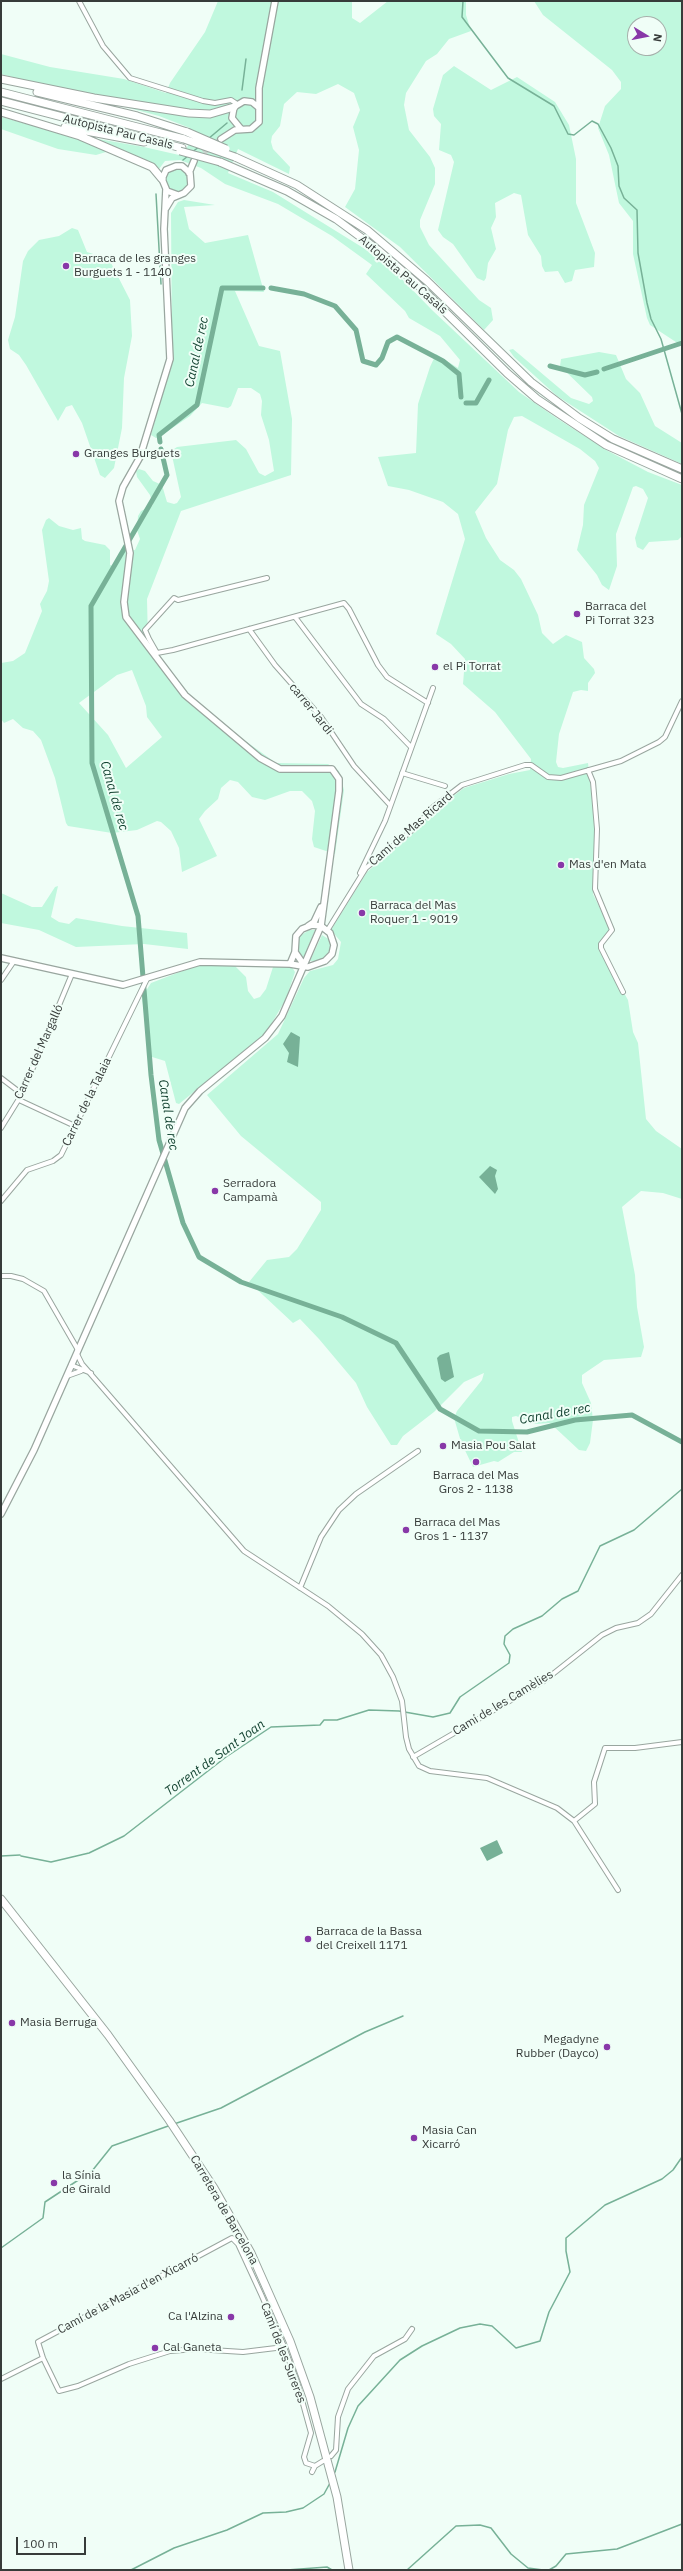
<!DOCTYPE html>
<meta charset="utf-8">
<style>
body{margin:0}
#map{position:relative;width:683px;height:2571px;overflow:hidden;background:#f0fef7;font-family:"IBM Plex Sans",sans-serif}
canvas{display:block}
.frame{position:absolute;inset:0;border:2px solid #373c3a;pointer-events:none}
.north{position:absolute;left:627px;top:16px;width:40px;height:40px;box-sizing:border-box;background:#f0fef7;border:1px solid #a6b0ab;border-radius:50%;rotate:100deg;font-size:11px;font-weight:700;line-height:16px;text-align:center;color:#373c3a}
.north::after{content:'';display:block;margin:auto;width:14px;height:18px;background:#8838a8;clip-path:polygon(50% 0,100% 100%,50% 72%,0 100%)}
.scale{position:absolute;left:16px;top:2537px;width:70px;height:18px;box-sizing:border-box;border:2px solid #373c3a;border-top:0;padding-left:5px;font-size:12px;line-height:14px;white-space:nowrap;color:#373c3a;-webkit-text-stroke:3px #f0fef7;paint-order:stroke}
</style>
<div id="map">
<canvas width="683" height="2571"></canvas>
<div class="frame"></div>
<div class="north">N</div>
<div class="scale">100 m</div>
</div>
<script>
const ctx = document.querySelector('canvas').getContext('2d');
ctx.lineJoin = 'round';
function fill(path, color) {
  ctx.fillStyle = color;
  ctx.fill(path, 'evenodd');
}
function shape(rows) {
  const path = new Path2D();
  for (const r of rows) {
    if (r.length === 3) {
      path.moveTo(r[0] + r[2], r[1]);
      path.arc(r[0], r[1], r[2], 0, 2 * Math.PI);
      continue;
    }
    path.moveTo(r[0], r[1]);
    for (let i = 2; i < r.length; i += 2) path.lineTo(r[i], r[i + 1]);
  }
  return path;
}
function trace(path, color, width, dash) {
  ctx.strokeStyle = color;
  ctx.lineWidth = width;
  ctx.lineCap = dash ? 'butt' : 'round';
  ctx.setLineDash(dash || []);
  ctx.stroke(path);
}
function drawText(font, color, halo, rows, align = 'center') {
  ctx.font = font + ' "IBM Plex Sans",sans-serif';
  ctx.lineWidth = 4;
  ctx.setLineDash([]);
  ctx.textBaseline = 'middle';
  ctx.strokeStyle = halo;
  ctx.fillStyle = color;
  for (const [text, x, y, turn = 0] of rows) {
    ctx.save();
    ctx.translate(x, y);
    ctx.rotate((+turn || 0) * Math.PI / 180);
    ctx.textAlign = isNaN(turn) ? turn : align;
    if (halo) ctx.strokeText(text, 0, 0);
    ctx.fillText(text, 0, 0);
    ctx.restore();
  }
}
const green = shape([
 [218,1,352,1,352,18,360,23,388,1,466,1,466,15,471,31,449,39,437,54,426,61,406,93,404,105,409,130,430,157,435,168,435,184,420,220,420,227,429,245,479,300,491,308,493,320,484,330,400,247,345,207,355,189,359,150,353,127,360,110,354,93,338,84,316,94,297,92,284,104,280,126,272,136,271,142,273,149,290,167,289,174,238,149,228,173,273,192,365,249,397,274,432,310,519,392,558,419,608,451,648,472,682,485,682,536,678,540,649,542,643,550,637,547,635,538,648,498,643,489,636,486,633,487,616,534,617,566,609,590,602,585,597,575,577,550,583,525,584,505,599,468,595,461,580,449,522,416,514,417,508,430,497,484,475,512,486,538,500,560,514,570,521,579,538,615,542,633,553,644,566,635,582,642,584,658,594,669,595,673,588,683,588,691,581,690,573,692,559,734,556,762,558,767,563,768,588,763,596,831,593,894,610,929,598,947,628,1000,633,1032,638,1043,646,1119,656,1131,682,1149,682,1199,663,1193,641,1191,622,1207,635,1275,637,1307,644,1347,641,1357,604,1360,582,1375,582,1383,591,1403,593,1420,590,1443,586,1451,579,1450,550,1423,536,1424,516,1416,512,1417,512,1421,522,1452,514,1452,498,1462,494,1461,473,1467,461,1442,454,1418,457,1411,482,1380,484,1373,464,1382,434,1412,403,1436,397,1445,391,1445,367,1407,356,1383,319,1339,300,1319,293,1323,249,1282,267,1260,289,1257,297,1249,321,1210,321,1202,241,1136,207,1095,278,1034,304,978,310,971,333,965,338,959,341,942,331,930,367,872,413,833,435,810,464,788,509,774,530,770,531,759,495,712,463,684,465,659,451,644,436,634,465,539,458,514,443,502,409,490,388,486,378,457,416,453,418,404,430,367,436,354,458,368,460,360,440,336,409,318,405,311,366,274,372,265,332,236,278,204,225,184,201,168,180,160,165,161,159,169,116,149,96,155,58,149,1,129,1,117,53,131,144,147,179,155,188,146,190,128,159,116,1,74,1,54,50,67,124,79,166,93,170,83,205,32],
 [534,1,682,1,682,346,650,325,647,318,633,254,633,221,619,203,609,155,598,128,605,106,621,89,621,82,612,70,543,15],
 [635,24,659,24,659,48,635,48],
 [454,66,491,90,517,77,555,102,569,125,576,159,576,203,595,253,594,267,575,270,572,281,565,283,558,271,545,272,542,266,541,256,528,235,521,195,514,193,495,203,496,217,491,228,496,249,488,263,486,278,484,281,477,278,453,244,443,237,438,230,454,162,451,155,439,150,441,124,434,116,433,109,443,75],
 [177,180,12],
 [184,200,215,205,184,207,189,229,205,243,248,235,264,292,235,291,259,346,280,351,292,419,291,475,181,511,147,599,148,642,201,709,276,763,328,764,339,771,344,790,335,854,314,847,312,839,315,811,312,801,302,791,290,791,265,800,252,797,238,782,230,780,221,788,218,799,205,811,199,819,217,856,182,872,179,848,171,831,161,822,157,821,137,830,112,833,68,826,66,823,55,778,41,740,33,731,23,728,13,719,4,723,1,719,1,663,13,661,25,653,42,611,40,604,47,591,49,581,42,530,46,520,49,518,59,526,73,530,81,528,82,539,85,541,105,545,110,550,110,565,115,567,122,551,135,550,140,539,137,530,138,516,141,511,153,505,150,495,137,477,136,471,139,469,145,471,153,481,162,485,167,502,174,504,177,503,181,497,171,451,177,447,236,440,246,449,259,473,265,476,274,471,269,440,261,415,262,401,260,394,251,388,238,388,231,406,228,408,202,403,190,416,159,437,156,438,151,435,172,359,171,213,178,202],
 [132,670,146,706,147,717,162,737,126,768,108,735,79,703,117,675],
 [72,228,78,230,87,252,109,259,130,300,132,336,124,378,122,428,114,468,105,478,100,475,82,423,72,405,66,407,58,421,26,365,19,355,10,349,8,340,15,317,23,261,28,251,39,240,59,236],
 [513,349,571,398,589,404,593,401,592,397,560,366,561,359,599,352,616,355,626,379,640,393,655,426,682,443,682,464,619,436,557,396,514,357,509,350],
 [58,886,51,917,59,922,69,924,76,918,122,926,187,933,188,949,144,944,76,947,39,930,1,923,1,893,32,907,42,907,55,887],
 [309,930,315,930,304,957,298,953,297,938],
 [322,935,330,940,331,947,326,957,319,961,310,961],
 [198,965,235,966,246,977,248,991,254,999,260,997,266,989,273,967,292,967,295,972,286,999,266,1033,179,1104,176,1103,165,1061,149,1056,142,997,151,983]
]);
const water = shape([
 [291,1032,300,1037,298,1067,287,1062,289,1053,283,1044],
 [490,1166,497,1170,495,1176,498,1189,495,1194,479,1177],
 [449,1352,454,1377,445,1382,441,1379,437,1358,440,1355],
 [497,1840,503,1853,487,1861,480,1848]
]);
const stream = shape([
 [463,1,462,17,508,78,554,106,568,134,574,135,592,121,598,124,611,148,618,166,619,186,624,198,637,210,638,253,647,303,651,319,661,339,682,414],
 [242,90,246,59],
 [208,139,227,123],
 [192,152,199,147],
 [183,160,188,156],
 [156,194,161,284],
 [1,1856,20,1855],
 [21,1856,51,1862,89,1853,124,1836,226,1757,271,1727,320,1725,324,1720,337,1720,369,1710,399,1711,433,1717,450,1713,460,1697,509,1663,510,1655,504,1644,505,1636,513,1629,542,1616,562,1599,578,1591,600,1546,634,1530,682,1489],
 [174,2124,221,2108,365,2032,403,2016],
 [1,2248,43,2218,45,2202,92,2171,112,2146,171,2125],
 [335,2472,348,2428,358,2406,400,2360,422,2346,460,2328,480,2324,492,2326,516,2348,540,2341,549,2312,570,2272,566,2251,566,2238,605,2205,662,2179,673,2170,682,2157],
 [131,2570,174,2548,227,2530,263,2513,286,2512,303,2508,324,2494,330,2483],
 [287,2570,327,2567,332,2570],
 [407,2570,456,2526,480,2525,491,2528,511,2554,528,2568,543,2570],
 [549,2570,556,2566,566,2554,617,2549,682,2524]
]);
const canal = shape([
 [271,288,304,294,335,306,356,330,363,361,376,365,382,358,388,342,397,337,443,361,459,374,461,397],
 [550,366,585,375,597,372],
 [604,369,682,343],
 [466,403,476,403,489,380],
 [160,442,159,435,197,405,222,288,263,288],
 [161,449,167,475,91,606,92,763,138,916,151,1075,159,1140,183,1223,199,1257,241,1282,342,1317,396,1343,440,1409,479,1431,527,1432,575,1420,632,1415,682,1442]
]);
const secondaryTunnel = shape([
 [197,158,221,139]
]);
const street = shape([
 [79,1,103,46,130,78,203,101,215,103,231,100,237,104],
 [267,578,178,600,174,598,145,630,149,639,157,653,173,650,344,603,349,609,378,665,387,677,428,703],
 [295,617,361,704,384,719,411,747],
 [249,629,275,665,321,717,354,766,390,805],
 [588,770,593,782,597,829,595,889,612,930,601,944,601,948,623,992],
 [402,773,445,786],
 [360,873,385,821,433,688],
 [327,931,366,868,416,827,432,808,462,785,525,765,531,765,548,777,561,778,621,761,659,742,665,737,682,701],
 [1,980,14,961],
 [1,1078,22,1094],
 [19,1100,75,1126],
 [1,1128,22,1094,72,974],
 [1,1201,27,1170,53,1161,61,1155,147,979],
 [1,1276,11,1276,23,1279,44,1291,78,1350],
 [77,1354,82,1364,244,1551,328,1606,362,1634,381,1655,393,1677,402,1701,406,1737,409,1749,419,1766,430,1771,487,1778,557,1808,574,1821,618,1890],
 [71,1365,91,1373],
 [67,1376,81,1371],
 [300,1588,321,1537,339,1510,356,1494,418,1451],
 [413,1757,544,1681,602,1635,616,1628,638,1623,651,1614,682,1575],
 [574,1821,595,1804,594,1782,605,1748,635,1748,682,1742],
 [284,2347,243,2352,196,2349,170,2351,129,2364,78,2386,59,2391,43,2358,38,2342,232,2238,238,2244,261,2294,283,2344,284,2347,297,2382,311,2433,304,2457,306,2463,315,2466],
 [1,2379,43,2358],
 [331,2456,336,2450,338,2417,348,2389,374,2356,405,2339,412,2329],
 [312,2472,315,2466,323,2461]
]);
const secondary = shape([
 [241,129,232,118,234,107,244,101,252,102,258,107],
 [221,139,235,130,251,129,259,122,259,88,275,1],
 [189,173,194,161],
 [166,208,172,198,184,193,191,186,190,173,182,166,176,166,166,170,162,179,167,191,178,195],
 [308,926,314,922,321,907],
 [295,952,304,965],
 [1,958,123,985,200,962,290,964,308,967,325,961,332,954,334,945,330,933,321,926,312,925,302,929,296,936,295,952,290,964],
 [1,1514,34,1450,185,1108,200,1091,265,1038,282,1016,321,926,339,791,339,779,332,769,280,769,260,758,185,695,126,617,124,602,130,553,119,501,123,487,140,457,170,359,164,229,166,189]
]);
const highway = shape([
 [1,79,94,98,189,113,210,114,234,107],
 [1,92,184,139],
 [37,92,137,116,187,132],
 [1,101,182,148],
 [1,112,80,136,152,167,162,179],
 [65,127,144,142],
 [235,157,297,185,367,230,427,281,531,382,579,418,613,439,682,469],
 [220,162,287,191,336,219,378,250,416,283,507,373,537,399,606,445,682,479],
 [1,1899,108,2035,169,2120,214,2188,251,2253,290,2341,310,2397,337,2497,349,2570]
]);
const highwayBridge = shape([
 [187,132,226,149],
 [184,139,235,157],
 [180,151,220,162]
]);
const markers = [
 [66,266,4,"#8838a8"],
 [76,454,4,"#8838a8"],
 [577,614,4,"#8838a8"],
 [435,667,4,"#8838a8"],
 [561,865,4,"#8838a8"],
 [362,913,4,"#8838a8"],
 [215,1191,4,"#8838a8"],
 [443,1446,4,"#8838a8"],
 [476,1462,4,"#8838a8"],
 [406,1530,4,"#8838a8"],
 [308,1939,4,"#8838a8"],
 [12,2023,4,"#8838a8"],
 [607,2047,4,"#8838a8"],
 [414,2138,4,"#8838a8"],
 [54,2183,4,"#8838a8"],
 [231,2317,4,"#8838a8"],
 [155,2348,4,"#8838a8"]
];
const streetNames = [
 ["Autopista Pau Casals",118,132,14],
 ["Autopista Pau Casals",403,275,41],
 ["carrer Jardi",311,709,51],
 ["Camí de Mas Ricard",411,829,-41],
 ["Carrer del Margalló",39,1052,-66],
 ["Carrer de la Talaia",87,1102,-64],
 ["Camí de les Camèlies",503,1703,-31],
 ["Carretera de Barcelona",224,2210,60],
 ["Camí de la Masia d'en Xicarró",128,2294,-28],
 ["Camí de les Sureres",283,2353,69]
];
const poiNames = [
 ["Barraca de les granges",74,259],
 ["Burguets 1 - 1140",74,273],
 ["Granges Burguets",84,454],
 ["Barraca del",585,607],
 ["Pi Torrat 323",585,621],
 ["el Pi Torrat",443,667],
 ["Mas d'en Mata",569,865],
 ["Barraca del Mas",370,906],
 ["Roquer 1 - 9019",370,920],
 ["Serradora",223,1184],
 ["Campamà",223,1198],
 ["Masia Pou Salat",451,1446],
 ["Barraca del Mas",476,1476,"center"],
 ["Gros 2 - 1138",476,1490,"center"],
 ["Barraca del Mas",414,1523],
 ["Gros 1 - 1137",414,1537],
 ["Barraca de la Bassa",316,1932],
 ["del Creixell 1171",316,1946],
 ["Masia Berruga",20,2023],
 ["Megadyne",599,2040,"right"],
 ["Rubber (Dayco)",599,2054,"right"],
 ["Masia Can",422,2131],
 ["Xicarró",422,2145],
 ["la Sínia",62,2176],
 ["de Girald",62,2190],
 ["Ca l'Alzina",223,2317,"right"],
 ["Cal Ganeta",163,2348]
];
const waterNames = [
 ["Canal de rec",197,352,-78],
 ["Canal de rec",114,796,74],
 ["Canal de rec",168,1115,81],
 ["Canal de rec",555,1414,-10],
 ["Torrent de Sant Joan",215,1758,-36]
];
fill(green, '#c0f8de');
fill(water, '#77b197');
trace(stream, '#77b197', 1.5);
trace(canal, '#77b197', 5);
trace(secondaryTunnel, '#cbd7d1', 5.5, [5.5, 3]);
trace(street, '#99a69f', 6);
trace(secondary, '#99a69f', 8);
trace(highway, '#99a69f', 9);
trace(street, '#fff', 4);
trace(secondary, '#fff', 5.5);
trace(highway, '#fff', 7);
trace(highwayBridge, '#99a69f', 9, []);
trace(highwayBridge, '#fff', 7);
for (const [x, y, r, color] of markers) {
  const dot = new Path2D();
  dot.arc(x, y, r, 0, 2 * Math.PI);
  ctx.fillStyle = color;
  ctx.fill(dot);
  trace(dot, '#f0fef7', 1.5);
}
drawText('12px', '#373c3a', '#f0fef7', streetNames);
drawText('12px', '#373c3a', '#f0fef7', poiNames, 'left');
drawText('italic 13px', '#134331', '#f0fef7', waterNames);
</script>
